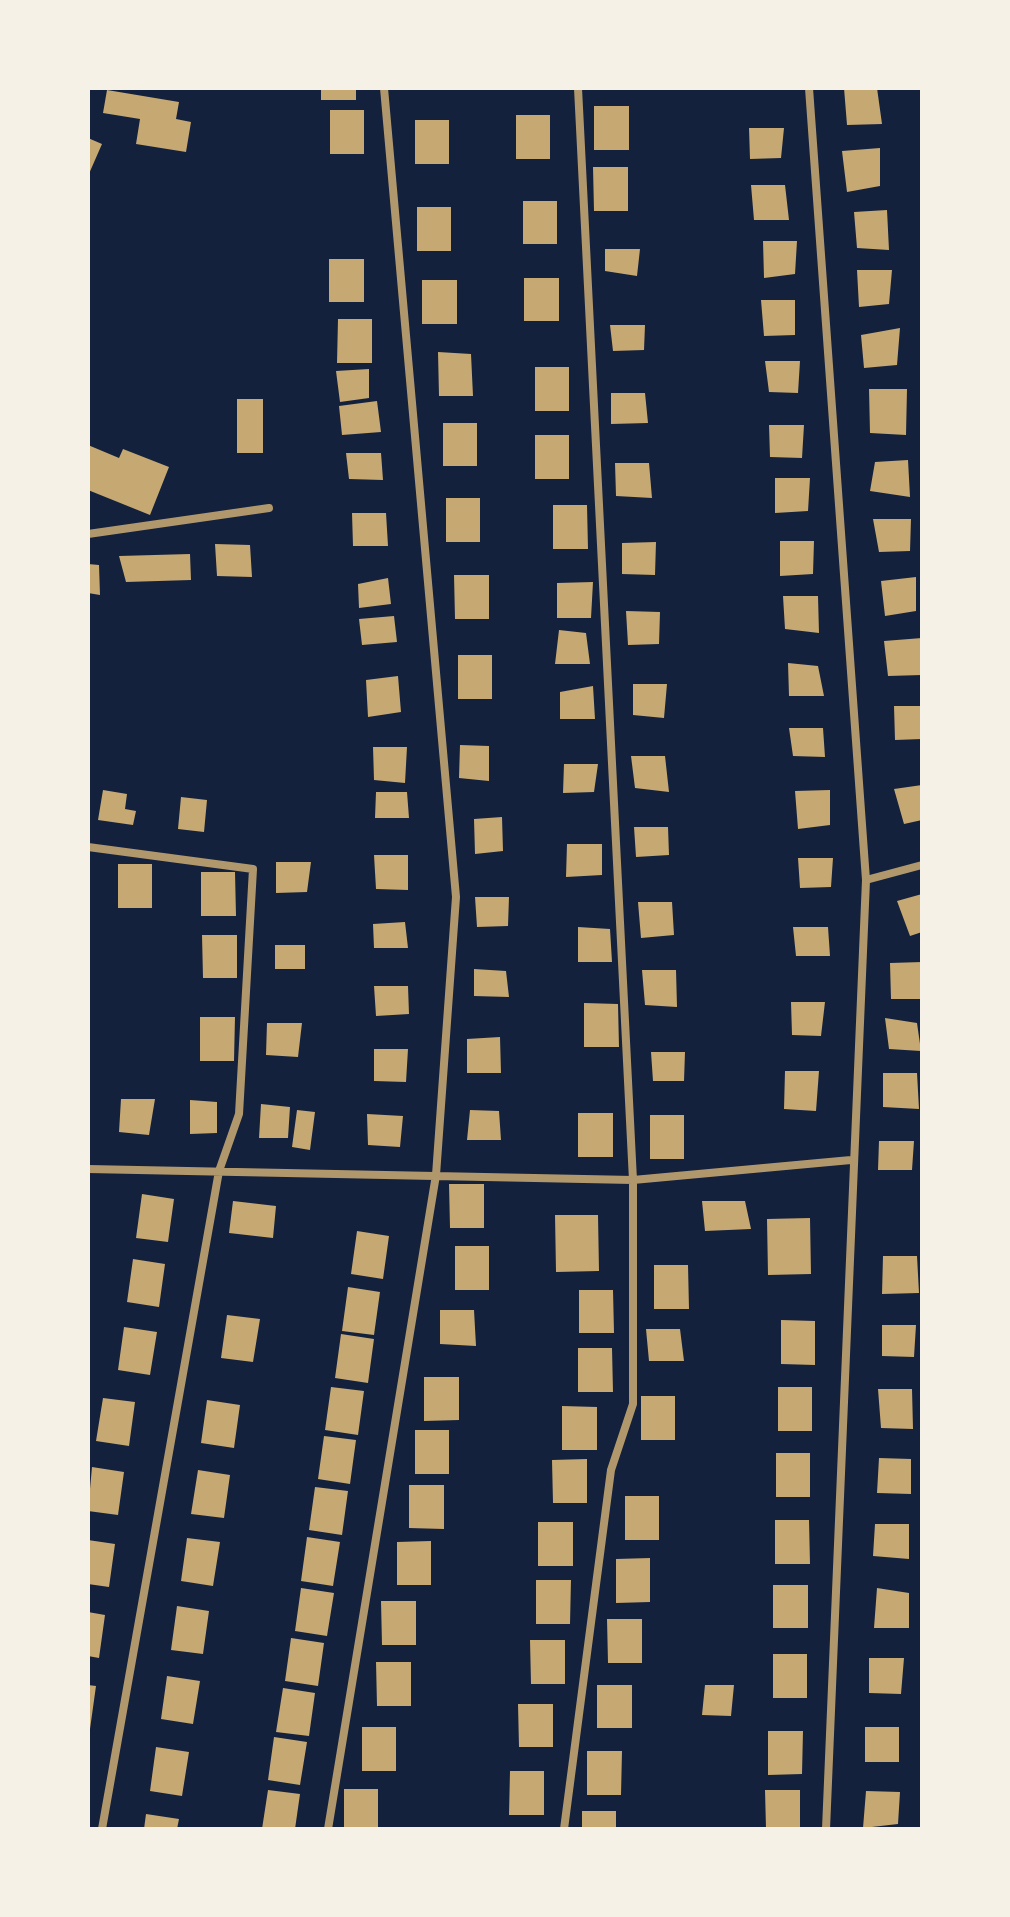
<!DOCTYPE html>
<style>
body{margin:0}
#map{position:relative;width:1010px;height:1917px;overflow:hidden;background:#14213d;font-family:Barlow,sans-serif}
canvas{display:block}
.frame{position:absolute;inset:0;border:90px solid #f6f1e7;pointer-events:none}
</style>
<div id="map">
<canvas width="1010" height="1917"></canvas>
<div class="frame"></div>
</div>
<script>
const ctx = document.querySelector('canvas').getContext('2d');
ctx.lineJoin = 'round';
function fill(path, color) {
  ctx.fillStyle = color;
  ctx.fill(path, 'evenodd');
}
function shape(rows) {
  const path = new Path2D();
  for (const r of rows) {
    path.moveTo(r[0], r[1]);
    for (let i = 2; i < r.length; i += 2) path.lineTo(r[i], r[i + 1]);
  }
  return path;
}
function trace(path, color, width, dash) {
  ctx.strokeStyle = color;
  ctx.lineWidth = width;
  ctx.lineCap = dash ? 'butt' : 'round';
  ctx.setLineDash(dash || []);
  ctx.stroke(path);
}
const building = shape([
 [321,88,356,88,356,100,321,100],
 [844,88,877,88,882,124,847,125],
 [107,90,179,102,176,119,191,122,186,152,136,144,140,119,103,113],
 [594,106,629,106,629,150,594,150],
 [330,110,364,110,364,154,330,154],
 [516,115,550,115,550,159,516,159],
 [415,120,449,120,449,164,415,164],
 [749,128,784,128,781,158,750,159],
 [88,138,102,144,88,176],
 [880,148,880,186,847,192,842,151],
 [593,167,628,167,628,211,594,211],
 [751,185,785,185,789,220,754,220],
 [523,201,557,201,557,244,523,244],
 [417,207,451,207,451,251,417,251],
 [887,210,889,250,857,248,854,212],
 [763,241,797,241,795,274,764,278],
 [605,249,640,249,637,276,605,271],
 [329,259,364,259,364,302,329,302],
 [857,270,892,270,889,304,859,307],
 [524,278,559,278,559,321,524,321],
 [422,280,457,280,457,324,422,324],
 [761,300,795,300,795,335,764,336],
 [338,319,372,319,372,363,337,363],
 [610,325,645,325,644,350,613,351],
 [900,328,897,365,864,368,861,335],
 [438,352,471,354,473,396,439,396],
 [765,361,800,361,798,393,769,392],
 [535,367,569,367,569,411,535,411],
 [369,369,369,398,340,402,336,371],
 [869,389,907,389,906,435,870,433],
 [611,393,645,393,648,423,611,424],
 [237,399,263,399,263,453,237,453],
 [377,401,381,432,342,435,339,406],
 [443,423,477,423,477,466,443,466],
 [769,425,804,425,802,458,770,457],
 [535,435,569,435,569,479,535,479],
 [88,445,119,458,123,449,169,467,150,515,88,490],
 [346,453,381,453,383,480,349,479],
 [908,460,910,497,870,491,875,462],
 [615,463,649,463,652,498,616,496],
 [775,478,810,478,808,511,775,513],
 [446,498,480,498,480,542,446,542],
 [553,505,587,505,588,549,553,549],
 [352,513,386,513,388,546,353,546],
 [873,519,911,519,910,551,879,552],
 [780,541,814,541,813,574,780,576],
 [656,542,655,575,622,574,622,543],
 [215,544,250,545,252,577,217,576],
 [190,554,191,580,126,582,119,556],
 [88,564,99,565,100,595,88,593],
 [454,575,489,575,489,619,455,619],
 [916,577,916,611,885,616,881,581],
 [388,578,391,604,359,608,358,584],
 [593,582,591,618,557,618,557,583],
 [783,596,818,596,819,633,785,629],
 [626,611,660,612,659,644,628,645],
 [394,616,397,642,362,645,359,619],
 [559,630,586,633,590,664,555,664],
 [922,638,922,675,888,676,884,641],
 [458,655,492,655,492,699,458,699],
 [788,663,818,666,824,696,789,696],
 [398,676,401,712,368,717,366,680],
 [633,684,667,684,664,718,633,715],
 [593,686,595,719,560,719,560,692],
 [894,706,922,706,922,739,895,740],
 [789,728,823,728,825,757,793,756],
 [460,745,489,746,489,781,459,778],
 [373,747,407,747,405,783,374,780],
 [631,756,665,756,669,792,635,788],
 [564,764,598,764,594,792,563,793],
 [922,785,922,820,904,824,894,789],
 [103,790,127,794,125,809,136,811,133,825,98,820],
 [830,790,830,825,798,829,795,791],
 [376,792,407,792,409,818,375,818],
 [181,797,207,800,204,832,178,829],
 [502,817,503,851,475,854,474,819],
 [634,827,668,827,669,855,636,857],
 [567,844,602,844,602,875,566,877],
 [374,855,408,855,408,890,376,889],
 [798,858,833,858,831,887,800,888],
 [276,862,311,862,307,892,276,893],
 [118,864,152,864,152,908,118,908],
 [201,872,235,872,236,916,201,916],
 [922,894,922,932,910,936,897,901],
 [475,897,509,897,508,926,477,927],
 [638,902,672,902,674,935,641,938],
 [405,922,408,948,374,948,373,924],
 [578,927,610,929,612,962,578,962],
 [793,927,828,927,830,956,796,956],
 [202,935,237,935,237,978,203,978],
 [275,945,305,945,305,969,275,969],
 [922,962,922,999,891,999,890,963],
 [474,969,506,971,509,997,474,996],
 [642,970,676,970,677,1007,645,1005],
 [374,986,408,986,409,1014,376,1016],
 [791,1002,825,1002,821,1036,792,1035],
 [584,1003,618,1004,619,1047,584,1047],
 [200,1017,235,1017,234,1061,200,1061],
 [885,1018,917,1023,921,1051,889,1049],
 [267,1023,302,1023,298,1057,266,1055],
 [500,1037,501,1073,467,1073,467,1039],
 [374,1049,408,1049,406,1082,374,1081],
 [651,1052,685,1052,684,1081,653,1081],
 [785,1071,819,1071,816,1111,784,1109],
 [883,1073,917,1073,919,1109,883,1107],
 [121,1099,155,1099,149,1135,119,1132],
 [190,1100,217,1102,217,1133,190,1134],
 [261,1104,290,1107,288,1138,259,1138],
 [297,1110,315,1112,310,1150,292,1147],
 [470,1110,499,1111,501,1140,467,1140],
 [578,1113,613,1113,613,1157,578,1157],
 [367,1114,403,1116,400,1147,368,1145],
 [650,1115,684,1115,684,1159,650,1159],
 [879,1141,914,1141,912,1170,878,1170],
 [449,1184,484,1184,484,1228,450,1228],
 [142,1194,174,1199,168,1242,136,1238],
 [233,1201,276,1206,273,1238,229,1233],
 [702,1201,745,1201,751,1229,705,1231],
 [555,1215,598,1215,599,1271,556,1272],
 [810,1218,811,1274,768,1275,767,1219],
 [357,1231,389,1236,383,1279,351,1274],
 [455,1246,489,1246,489,1290,455,1290],
 [883,1256,917,1256,919,1293,882,1294],
 [133,1259,165,1264,159,1307,127,1302],
 [654,1265,688,1265,689,1309,654,1309],
 [348,1287,380,1292,374,1335,342,1331],
 [579,1290,613,1290,614,1333,579,1333],
 [440,1310,474,1310,476,1346,440,1344],
 [227,1315,260,1319,253,1362,221,1358],
 [781,1320,815,1321,815,1365,781,1364],
 [882,1325,916,1325,914,1357,882,1356],
 [124,1327,157,1332,150,1375,118,1370],
 [646,1329,680,1329,684,1361,649,1361],
 [341,1334,374,1339,368,1383,335,1378],
 [578,1348,612,1348,613,1392,578,1392],
 [424,1377,459,1377,459,1420,424,1421],
 [331,1387,364,1391,358,1435,325,1430],
 [778,1387,812,1387,812,1431,778,1431],
 [878,1389,912,1389,913,1429,881,1428],
 [641,1396,675,1396,675,1440,641,1440],
 [103,1398,135,1402,129,1446,96,1441],
 [207,1400,240,1405,234,1448,201,1443],
 [562,1406,597,1407,597,1450,562,1450],
 [415,1430,449,1430,449,1474,415,1474],
 [324,1436,356,1440,350,1484,318,1479],
 [776,1453,810,1453,810,1497,776,1497],
 [879,1458,911,1459,911,1494,877,1493],
 [587,1459,587,1503,553,1503,552,1460],
 [92,1467,124,1472,118,1515,88,1511],
 [198,1470,230,1475,224,1518,191,1514],
 [409,1485,444,1485,444,1529,409,1528],
 [315,1487,348,1491,342,1535,309,1530],
 [625,1496,659,1496,659,1540,625,1540],
 [775,1520,809,1520,810,1564,775,1564],
 [538,1522,573,1522,573,1566,538,1566],
 [875,1524,909,1524,909,1559,873,1556],
 [307,1537,340,1542,333,1586,301,1581],
 [187,1538,220,1542,213,1586,181,1581],
 [88,1540,115,1544,109,1587,88,1584],
 [431,1541,431,1585,397,1585,397,1542],
 [650,1558,650,1602,616,1603,616,1559],
 [536,1580,571,1580,570,1624,536,1624],
 [773,1585,808,1585,808,1628,773,1628],
 [301,1588,334,1593,327,1636,295,1631],
 [877,1588,909,1593,909,1628,874,1628],
 [381,1601,416,1601,416,1645,382,1645],
 [177,1606,209,1611,203,1654,171,1650],
 [88,1612,105,1615,99,1658,88,1656],
 [607,1619,642,1619,642,1663,608,1663],
 [291,1638,324,1643,318,1686,285,1681],
 [530,1640,565,1640,565,1684,531,1684],
 [773,1654,807,1654,807,1698,773,1698],
 [869,1658,904,1658,901,1694,869,1693],
 [376,1662,411,1662,411,1706,377,1706],
 [167,1676,200,1681,193,1724,161,1719],
 [88,1685,96,1686,90,1729,88,1729],
 [597,1685,632,1685,632,1728,597,1728],
 [705,1685,734,1685,731,1716,702,1715],
 [283,1688,315,1693,309,1736,276,1732],
 [518,1704,553,1704,553,1747,519,1747],
 [362,1727,396,1727,396,1771,362,1771],
 [865,1727,899,1727,899,1762,865,1762],
 [768,1731,803,1731,802,1774,768,1775],
 [274,1737,307,1742,300,1785,268,1780],
 [156,1747,189,1752,182,1796,150,1791],
 [587,1751,622,1751,621,1795,587,1795],
 [510,1771,544,1771,544,1815,509,1815],
 [344,1789,378,1789,378,1829,344,1829],
 [268,1790,300,1794,295,1829,262,1829],
 [765,1790,800,1790,800,1829,766,1829],
 [866,1791,900,1792,898,1824,863,1828],
 [582,1811,616,1811,616,1829,582,1829],
 [146,1814,179,1819,177,1829,144,1829]
]);
const minor = shape([
 [809,88,866,880,826,1829],
 [88,534,269,508],
 [88,847,253,869,239,1114,219,1171,102,1829],
 [866,880,922,865],
 [88,1169,633,1180,851,1160],
 [328,1829,436,1175,456,897,384,88],
 [564,1829,611,1470,633,1404,633,1180,578,88]
]);
fill(building, '#c6a872');
trace(minor, '#b1986c', 8);
</script>
